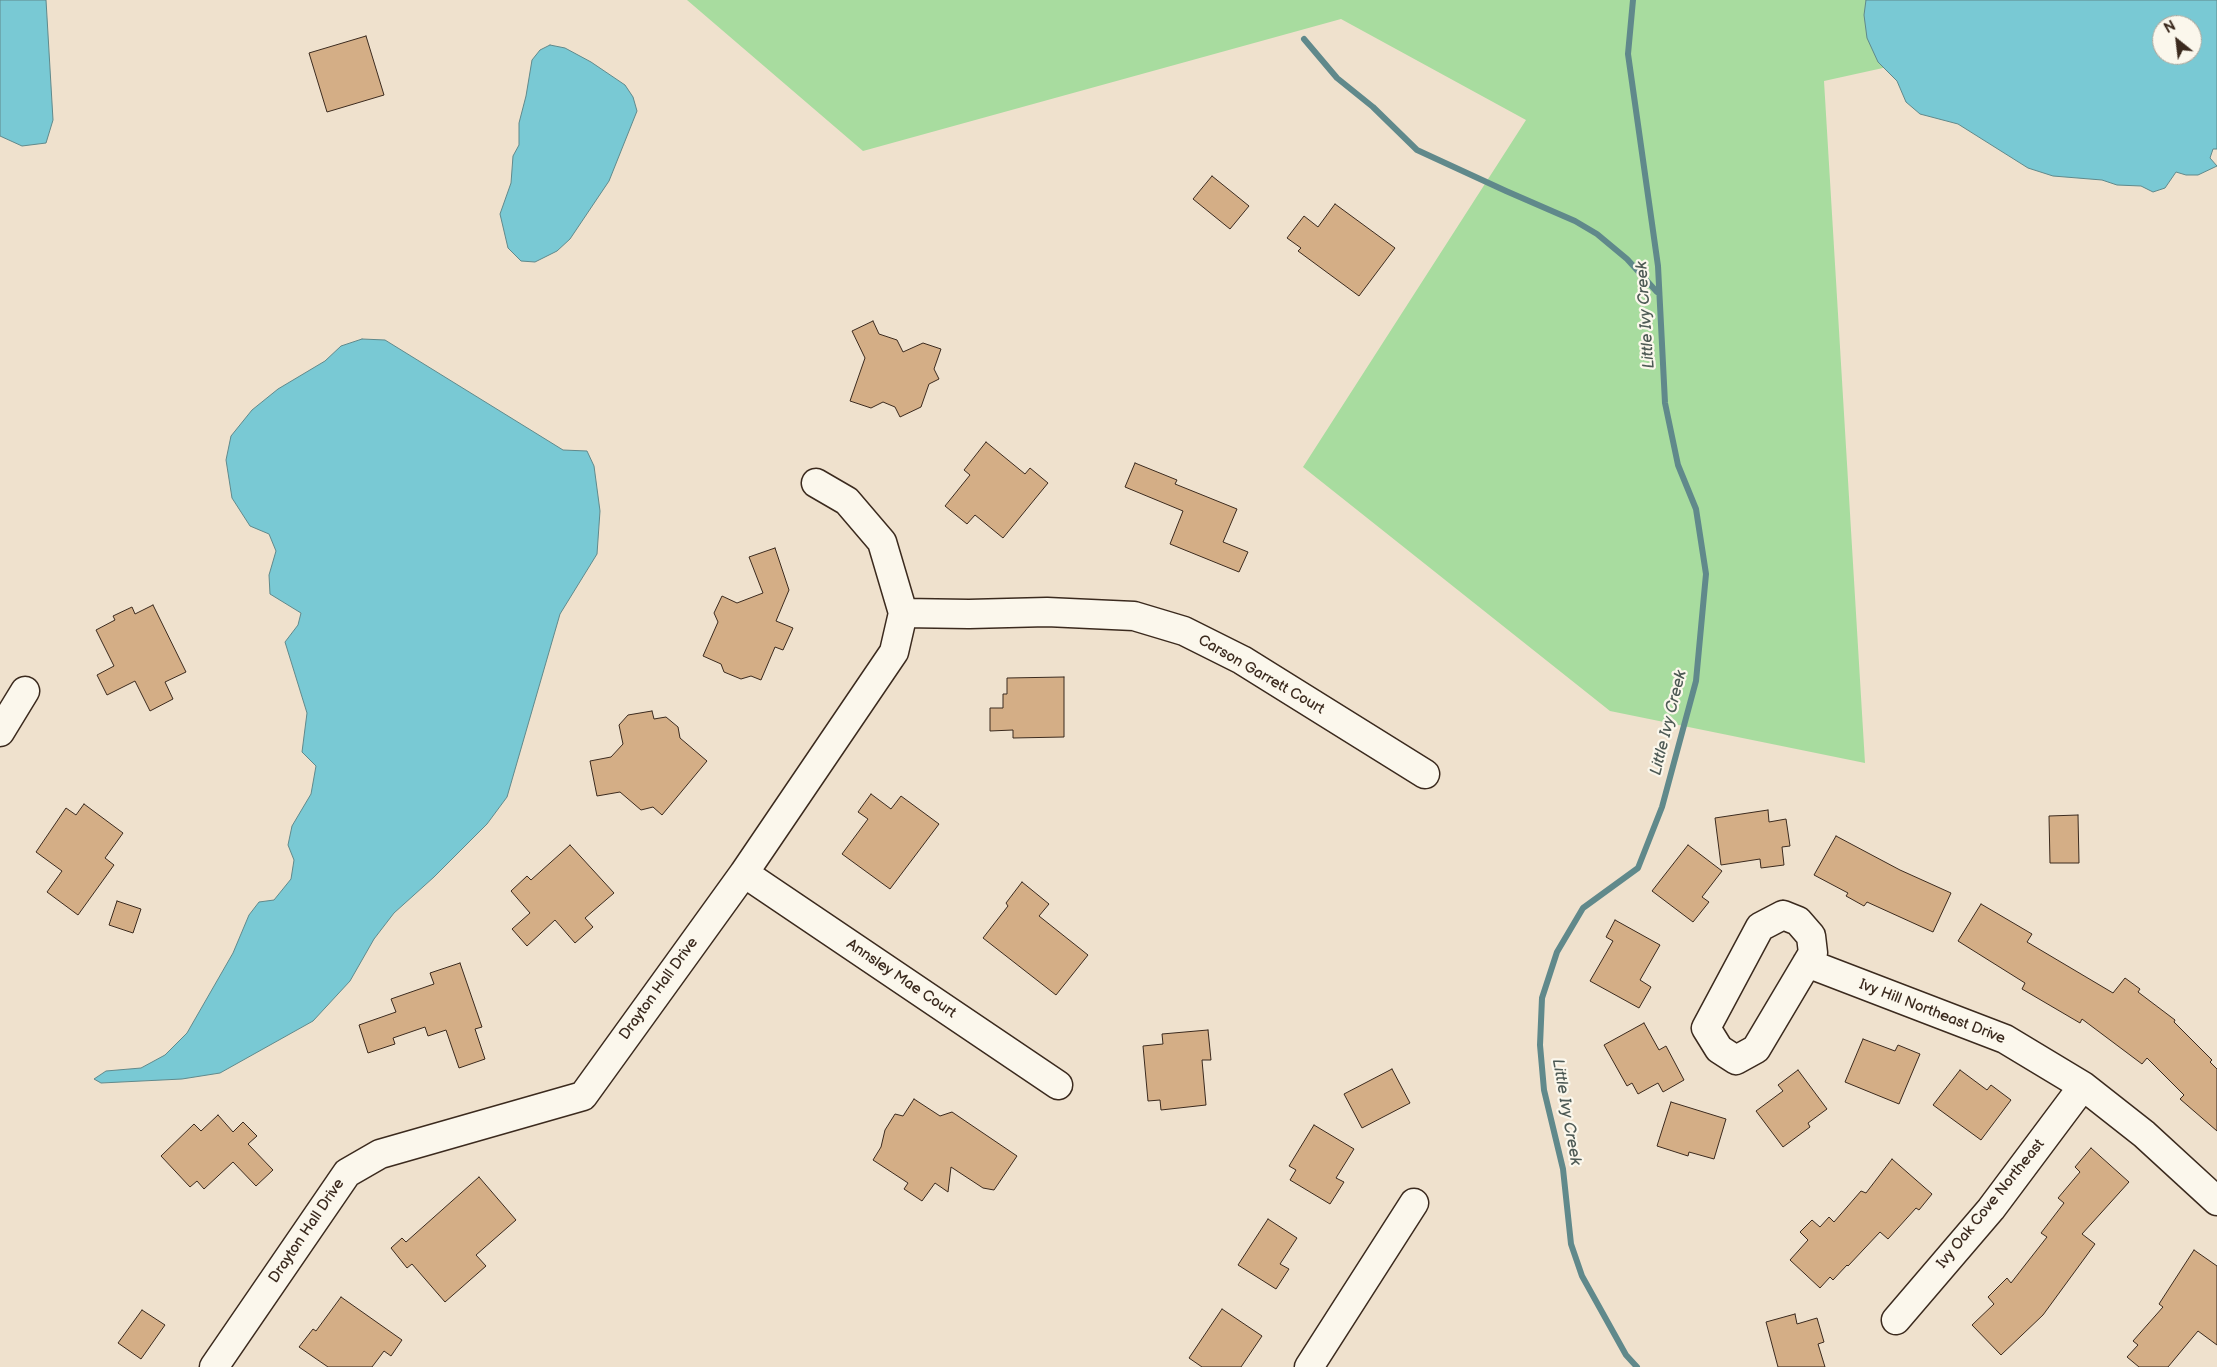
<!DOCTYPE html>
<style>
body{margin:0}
#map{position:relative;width:2217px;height:1367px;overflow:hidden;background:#efe1cd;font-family:"Balsamiq Sans",sans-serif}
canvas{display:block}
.north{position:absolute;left:2152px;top:15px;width:50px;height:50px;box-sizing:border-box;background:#fbf7ec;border:1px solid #aea59a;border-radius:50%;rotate:331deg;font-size:14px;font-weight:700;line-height:20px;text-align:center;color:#3b2a1e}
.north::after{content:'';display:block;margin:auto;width:18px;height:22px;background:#3b2a1e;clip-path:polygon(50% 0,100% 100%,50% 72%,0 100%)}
</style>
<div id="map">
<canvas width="2217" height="1367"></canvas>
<div class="north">N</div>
</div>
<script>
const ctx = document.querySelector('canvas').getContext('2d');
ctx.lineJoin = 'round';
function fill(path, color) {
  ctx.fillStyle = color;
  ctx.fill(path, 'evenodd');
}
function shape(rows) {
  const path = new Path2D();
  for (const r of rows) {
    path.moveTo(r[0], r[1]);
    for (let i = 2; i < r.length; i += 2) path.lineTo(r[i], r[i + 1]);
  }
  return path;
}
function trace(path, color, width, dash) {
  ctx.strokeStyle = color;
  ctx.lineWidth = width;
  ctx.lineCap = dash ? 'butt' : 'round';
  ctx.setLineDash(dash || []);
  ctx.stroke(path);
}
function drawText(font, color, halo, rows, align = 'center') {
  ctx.font = font + ' "Balsamiq Sans",sans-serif';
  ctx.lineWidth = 4.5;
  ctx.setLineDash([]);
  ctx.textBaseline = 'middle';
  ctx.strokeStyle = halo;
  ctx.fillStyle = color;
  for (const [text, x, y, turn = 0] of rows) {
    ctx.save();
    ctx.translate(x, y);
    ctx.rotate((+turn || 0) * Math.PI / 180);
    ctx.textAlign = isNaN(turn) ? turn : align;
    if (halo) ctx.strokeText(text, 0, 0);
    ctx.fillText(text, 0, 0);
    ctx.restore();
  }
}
const green = shape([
 [687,0,2191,0,1824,81,1865,763,1610,711,1303,467,1526,120,1341,19,863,151]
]);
const water = shape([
 [0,0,46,0,53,120,46,143,22,146,0,136,0,0],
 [1866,0,2217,0,2217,149,2213,149,2210,158,2217,166,2198,175,2186,175,2176,172,2165,188,2153,192,2141,186,2117,185,2102,180,2053,176,2028,168,1958,124,1920,114,1906,102,1897,81,1878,62,1867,38,1864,15,1866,0],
 [2162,25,2192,25,2192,55,2162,55,2162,25],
 [550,45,565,48,591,62,625,85,633,97,637,111,609,181,570,239,557,251,535,262,521,261,508,248,500,214,511,183,513,156,519,145,519,123,526,96,532,60,540,50,550,45],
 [362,339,385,340,563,450,587,451,594,466,600,511,597,554,560,614,507,797,487,824,434,877,394,913,374,939,350,981,313,1021,220,1073,182,1079,101,1083,94,1079,106,1071,141,1068,165,1055,187,1033,233,953,249,915,259,902,274,900,291,879,294,860,288,845,292,826,311,794,316,766,302,752,307,713,285,642,298,625,301,613,270,594,269,575,276,551,269,534,250,526,232,498,226,460,231,436,252,410,278,389,325,361,341,346,362,339]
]);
const stream = shape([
 [1633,0,1628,54,1658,266,1665,403,1678,465,1696,509,1706,574,1696,681,1662,807,1638,868,1583,908,1557,952,1542,998,1540,1045,1544,1090,1563,1169,1571,1244,1582,1276,1626,1355,1637,1367],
 [1304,39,1337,78,1373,107,1417,150,1506,191,1575,221,1597,234,1627,259,1657,292]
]);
const building = shape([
 [366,36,384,95,327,112,309,53,366,36],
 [1212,176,1249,206,1230,229,1193,199,1212,176],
 [1335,204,1395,248,1359,296,1298,251,1301,248,1287,238,1304,216,1318,227,1335,204],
 [873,321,879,334,897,340,903,352,923,343,941,349,934,369,939,379,929,384,921,407,900,417,895,407,883,402,871,408,850,401,865,358,852,331,873,321],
 [986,442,1025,474,1030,468,1048,483,1003,538,975,515,967,524,945,506,970,475,964,470,986,442],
 [1135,463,1177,480,1175,484,1237,509,1223,542,1248,552,1239,572,1170,544,1183,511,1125,487,1135,463],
 [775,548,789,590,776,621,793,628,783,650,775,647,761,680,751,676,741,679,724,672,721,664,703,656,718,622,714,613,722,596,737,603,763,593,749,557,775,548],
 [153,605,186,672,165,682,173,699,150,711,135,681,107,695,97,675,114,666,96,630,115,620,113,616,132,607,135,614,153,605],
 [1064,677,1064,737,1013,738,1013,730,990,731,990,708,1003,708,1003,694,1007,694,1007,678,1064,677],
 [652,711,654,719,666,717,678,727,680,738,707,761,662,815,653,807,641,810,620,792,597,796,590,761,611,757,623,744,619,725,628,715,652,711],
 [871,794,891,809,901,796,939,824,890,889,842,854,868,819,858,812,871,794],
 [84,804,123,833,105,858,114,865,78,915,47,892,62,871,36,852,66,808,76,815,84,804],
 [1768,810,1769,822,1786,819,1790,846,1782,847,1784,865,1761,868,1760,859,1721,865,1715,818,1768,810],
 [2078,815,2079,863,2050,863,2049,816,2078,815],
 [1836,836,1900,870,1951,893,1933,932,1867,902,1864,906,1846,896,1848,893,1814,875,1836,836],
 [570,845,614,893,585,918,593,927,575,943,555,920,527,946,512,929,530,913,511,891,527,876,531,880,570,845],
 [1688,845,1722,871,1702,897,1709,902,1693,922,1652,891,1688,845],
 [1022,882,1049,904,1039,916,1088,955,1056,995,983,938,1008,906,1006,903,1022,882],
 [117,901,141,909,133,933,109,925,117,901],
 [1981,904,2032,934,2027,942,2113,993,2125,978,2140,989,2138,992,2175,1020,2174,1022,2212,1060,2210,1062,2217,1069,2217,1131,2180,1099,2184,1095,2147,1058,2142,1064,2082,1019,2080,1023,2022,989,2025,983,1958,941,1981,904],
 [1615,920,1660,945,1640,980,1651,987,1639,1008,1590,981,1613,941,1606,937,1615,920],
 [460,963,482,1027,475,1029,485,1059,459,1068,446,1030,428,1036,425,1027,393,1038,395,1044,368,1053,359,1025,396,1012,391,999,434,984,430,973,460,963],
 [1644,1023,1659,1050,1666,1046,1684,1080,1663,1092,1658,1083,1638,1094,1632,1083,1627,1086,1604,1045,1644,1023],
 [1208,1030,1211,1060,1202,1060,1206,1105,1161,1110,1160,1100,1148,1101,1143,1046,1163,1044,1162,1034,1208,1030],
 [1863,1039,1895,1051,1898,1045,1920,1054,1899,1104,1845,1082,1863,1039],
 [1392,1069,1410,1103,1362,1128,1344,1094,1392,1069],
 [1798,1070,1827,1109,1808,1123,1810,1127,1783,1147,1756,1111,1783,1091,1778,1085,1798,1070],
 [1960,1070,1987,1090,1991,1085,2011,1100,1981,1140,1933,1105,1960,1070],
 [914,1099,940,1116,952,1112,1017,1156,994,1190,983,1188,951,1167,948,1192,935,1183,922,1201,904,1189,908,1183,873,1160,881,1147,885,1130,895,1114,903,1116,914,1099],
 [1671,1102,1726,1119,1714,1159,1689,1152,1688,1156,1657,1146,1671,1102],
 [218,1115,233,1132,243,1122,257,1136,248,1144,273,1170,256,1186,233,1162,204,1189,197,1181,190,1187,161,1156,194,1124,201,1131,218,1115],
 [1314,1125,1354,1149,1336,1178,1344,1182,1330,1204,1290,1180,1296,1170,1289,1166,1314,1125],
 [2091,1148,2129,1182,2082,1234,2095,1244,2043,1315,2001,1355,1972,1325,1994,1304,1988,1297,2007,1278,2011,1283,2047,1237,2041,1233,2064,1203,2058,1198,2080,1172,2075,1167,2091,1148],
 [1892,1159,1932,1194,1919,1210,1916,1208,1888,1239,1880,1232,1848,1266,1847,1265,1833,1280,1830,1277,1820,1288,1790,1260,1808,1240,1800,1232,1812,1220,1820,1227,1829,1217,1834,1222,1861,1191,1866,1193,1892,1159],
 [479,1177,516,1220,476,1255,486,1266,445,1302,412,1264,407,1268,391,1248,402,1238,406,1242,479,1177],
 [1268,1219,1297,1238,1280,1264,1289,1269,1276,1289,1238,1265,1268,1219],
 [2194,1250,2217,1266,2217,1345,2198,1331,2168,1367,2139,1367,2127,1357,2138,1345,2133,1341,2163,1307,2159,1304,2194,1250],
 [341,1297,402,1340,391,1356,384,1351,372,1367,328,1367,299,1347,313,1329,316,1331,341,1297],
 [1222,1309,1262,1336,1241,1367,1202,1367,1189,1358,1222,1309],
 [142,1310,165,1325,141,1359,118,1343,142,1310],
 [1795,1314,1797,1324,1817,1318,1824,1342,1818,1344,1825,1367,1778,1367,1766,1322,1795,1314]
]);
const minor = shape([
 [903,613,969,614,1047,612,1134,616,1184,631,1242,660,1425,774],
 [0,732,25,691],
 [744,873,1058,1085],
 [1783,915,1798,921,1811,936,1813,953,1756,1049,1736,1060,1719,1049,1706,1028,1760,927,1783,915],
 [1807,963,2005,1039,2083,1086,2144,1134,2217,1201],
 [1896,1320,1991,1209,2083,1086],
 [214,1367,347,1173,380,1154,583,1096,744,873,894,652,903,613,882,542,847,501,816,483],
 [1309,1367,1414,1203]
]);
const streetNames = [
 ["Carson Garrett Court",1261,675,30],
 ["Annsley Mae Court",901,979,34],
 ["Drayton Hall Drive",659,989,-54],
 ["Ivy Hill Northeast Drive",1932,1012,21],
 ["Ivy Oak Cove Northeast",1991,1204,-51],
 ["Drayton Hall Drive",307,1231,-56]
];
const waterNames = [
 ["Little Ivy Creek",1646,315,-94],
 ["Little Ivy Creek",1669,723,-76],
 ["Little Ivy Creek",1566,1112,80]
];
fill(green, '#a8dc9f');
fill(water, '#79c9d4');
trace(water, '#60898b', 1);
trace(stream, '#60898b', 6);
fill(building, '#d4ae86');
trace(building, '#3b2a1e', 1);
trace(minor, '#3b2a1e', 31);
trace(minor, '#fbf7ec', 28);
drawText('15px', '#3b2a1e', '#fbf7ec', streetNames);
drawText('italic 16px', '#4e5a55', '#fbf7ec', waterNames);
</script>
